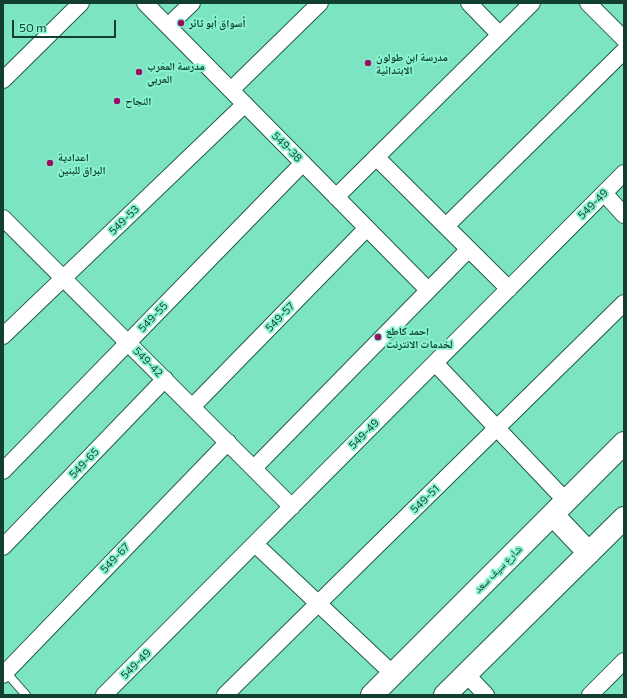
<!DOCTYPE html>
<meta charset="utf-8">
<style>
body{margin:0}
#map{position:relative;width:627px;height:698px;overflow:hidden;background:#7ce4c3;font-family:Commissioner,sans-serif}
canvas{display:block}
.frame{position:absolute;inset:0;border:4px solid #113f32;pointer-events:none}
.scale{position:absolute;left:12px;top:20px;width:104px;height:18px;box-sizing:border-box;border:2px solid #113f32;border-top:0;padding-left:5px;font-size:12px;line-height:14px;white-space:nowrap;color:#113f32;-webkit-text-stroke:3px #89f2cf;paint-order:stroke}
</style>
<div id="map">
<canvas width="627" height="698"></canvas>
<div class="frame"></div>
<div class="scale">50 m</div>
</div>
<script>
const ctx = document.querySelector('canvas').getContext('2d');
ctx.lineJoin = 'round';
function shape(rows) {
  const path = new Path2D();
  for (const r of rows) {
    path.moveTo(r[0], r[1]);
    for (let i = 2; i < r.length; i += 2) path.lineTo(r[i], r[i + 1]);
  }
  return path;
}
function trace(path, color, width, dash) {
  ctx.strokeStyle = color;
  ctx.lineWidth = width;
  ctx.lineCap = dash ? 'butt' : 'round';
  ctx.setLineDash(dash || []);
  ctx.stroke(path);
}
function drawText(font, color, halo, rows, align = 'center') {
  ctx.font = font + ' Commissioner,"Noto Naskh Arabic",sans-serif';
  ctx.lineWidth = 4;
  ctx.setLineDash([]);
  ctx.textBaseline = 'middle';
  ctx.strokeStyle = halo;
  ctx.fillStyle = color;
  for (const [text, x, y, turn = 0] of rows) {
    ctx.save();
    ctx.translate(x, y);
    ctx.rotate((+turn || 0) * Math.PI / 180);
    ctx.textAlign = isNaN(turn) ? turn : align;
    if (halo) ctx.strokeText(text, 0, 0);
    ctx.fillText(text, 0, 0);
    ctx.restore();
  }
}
const lane = shape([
 [4,670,26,695]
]);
const street = shape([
 [145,3,428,290],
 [469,3,500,35],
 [588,3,624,39],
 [168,26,192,3],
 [3,80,81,3],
 [231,90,320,3],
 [376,157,509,289],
 [604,193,624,215],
 [336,197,532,3],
 [3,218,292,507],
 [446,226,624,51],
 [3,336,245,104],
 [435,363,566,501],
 [192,407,367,228],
 [254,468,469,249],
 [3,471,303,163],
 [255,544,393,674],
 [3,547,165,379],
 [466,674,486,695],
 [3,675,228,442],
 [104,695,624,173],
 [225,695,624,303],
 [590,695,624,661]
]);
const secondary = shape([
 [553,515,589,553],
 [372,695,624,443],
 [445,695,624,518]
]);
const markers = [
 [181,23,4,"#980e63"],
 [368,63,4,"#980e63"],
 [139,72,4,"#980e63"],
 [117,101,4,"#980e63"],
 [50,163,4,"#980e63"],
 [378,337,4,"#980e63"]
];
const poiNames = [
 ["أسواق أبو ثائر",189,23],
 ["مدرسة ابن طولون",376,57],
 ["الابتدائية",376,70],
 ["مدرسة المغرب",147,66],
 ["العربي",147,79],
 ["النجاح",125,101],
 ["اعدادية",58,157],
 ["البراق للبنين",58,170],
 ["احمد كاطع",386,331],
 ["لخدمات الانترنت",386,344]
];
const streetNames = [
 ["549-38",287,147,45],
 ["549-49",593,204,-45],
 ["549-53",124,220,-44],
 ["549-55",153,317,-46],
 ["549-57",280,317,-46],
 ["549-42",148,362,45],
 ["549-49",364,434,-45],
 ["549-65",84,463,-46],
 ["549-51",425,499,-44],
 ["549-67",115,558,-46],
 ["شارع سيف سعد",498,569,-45],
 ["549-49",136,664,-45]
];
trace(lane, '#235b4a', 10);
trace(street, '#235b4a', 18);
trace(secondary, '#235b4a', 24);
trace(lane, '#fff', 8);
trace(street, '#fff', 16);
trace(secondary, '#fff', 22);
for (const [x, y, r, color] of markers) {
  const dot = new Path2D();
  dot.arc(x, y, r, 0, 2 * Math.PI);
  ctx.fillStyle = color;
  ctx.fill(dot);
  trace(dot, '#89f2cf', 1.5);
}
drawText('bold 11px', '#113f32', '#89f2cf', poiNames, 'left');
drawText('11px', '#113f32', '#89f2cf', streetNames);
</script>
